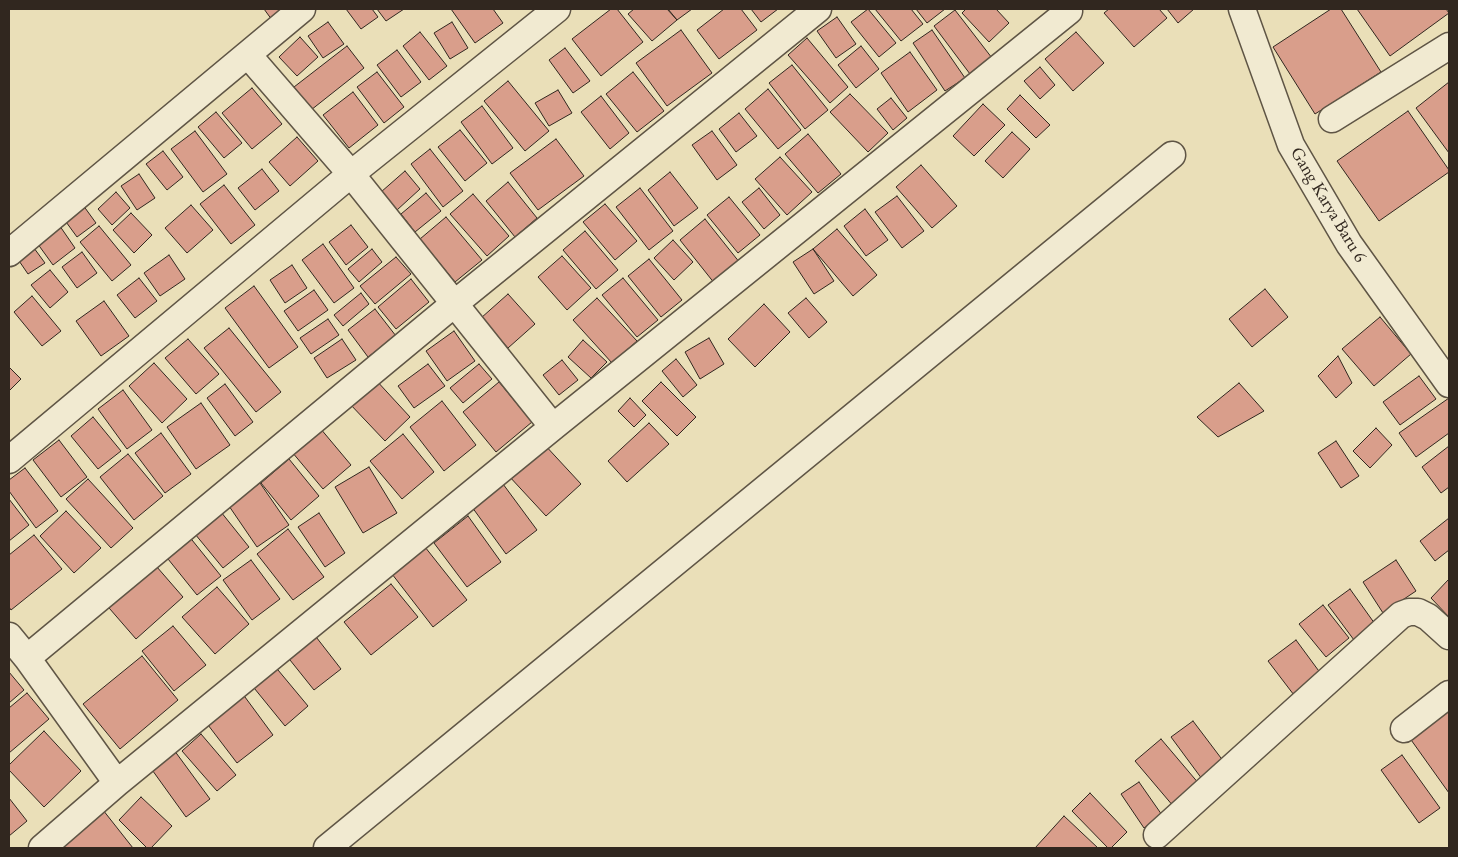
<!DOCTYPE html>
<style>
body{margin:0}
#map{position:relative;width:1458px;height:857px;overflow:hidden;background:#eadfb8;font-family:"EB Garamond",serif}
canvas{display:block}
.frame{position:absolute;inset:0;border:10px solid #31271f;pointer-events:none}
</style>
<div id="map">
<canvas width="1458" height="857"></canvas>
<div class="frame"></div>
</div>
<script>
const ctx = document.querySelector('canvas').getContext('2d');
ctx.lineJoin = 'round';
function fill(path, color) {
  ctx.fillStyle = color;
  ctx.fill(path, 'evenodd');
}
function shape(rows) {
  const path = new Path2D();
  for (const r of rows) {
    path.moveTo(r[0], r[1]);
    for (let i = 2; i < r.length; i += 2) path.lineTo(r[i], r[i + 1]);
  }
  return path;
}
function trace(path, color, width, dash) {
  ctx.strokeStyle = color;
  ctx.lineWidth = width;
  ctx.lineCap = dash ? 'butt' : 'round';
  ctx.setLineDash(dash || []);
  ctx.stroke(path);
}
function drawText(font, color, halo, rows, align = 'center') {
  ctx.font = font + ' "EB Garamond",serif';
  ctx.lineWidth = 4.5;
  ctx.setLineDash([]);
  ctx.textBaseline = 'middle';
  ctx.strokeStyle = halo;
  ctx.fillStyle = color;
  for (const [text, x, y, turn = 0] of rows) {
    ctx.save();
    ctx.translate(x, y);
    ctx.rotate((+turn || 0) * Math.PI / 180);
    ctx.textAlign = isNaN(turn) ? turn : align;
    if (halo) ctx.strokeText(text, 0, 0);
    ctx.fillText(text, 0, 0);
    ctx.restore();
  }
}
const building = shape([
 [264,9,286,9,272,20,264,9],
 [346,9,372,9,378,17,361,29,346,9],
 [377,9,404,9,386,21,377,9],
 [451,9,493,9,503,23,475,43,451,9],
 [611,9,617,9,643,42,601,76,572,39,611,9],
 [634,9,667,9,677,20,652,41,628,14,634,9],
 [668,9,692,9,677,20,668,9],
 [724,9,741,9,757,30,719,59,697,30,724,9],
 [751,9,778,9,761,22,751,9],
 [868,9,896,43,879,57,851,22,868,9],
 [875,9,911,9,923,24,901,41,875,9],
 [916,9,945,9,927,23,916,9],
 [966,9,996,9,1009,23,989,42,962,13,966,9],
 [1109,9,1159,9,1167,18,1134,47,1104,13,1109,9],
 [1167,9,1194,9,1178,23,1167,9],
 [1331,9,1341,9,1381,72,1315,114,1273,47,1331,9],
 [1357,9,1446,9,1449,13,1390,56,1357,9],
 [955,10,992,58,970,74,934,26,955,10],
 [837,17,856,44,836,58,817,31,837,17],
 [328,22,344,44,323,58,308,36,328,22],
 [452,22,468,48,450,59,434,33,452,22],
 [681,30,712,73,667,106,636,63,681,30],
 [932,30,965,78,945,91,913,43,932,30],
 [420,32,447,66,429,80,403,46,420,32],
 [1076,32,1104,63,1073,91,1045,59,1076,32],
 [300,37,318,57,297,76,279,57,300,37],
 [807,38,848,87,830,103,788,55,807,38],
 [347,46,364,68,311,110,294,87,347,46],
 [861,46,879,69,856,88,838,65,861,46],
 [565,48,590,81,573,93,549,60,565,48],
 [397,50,421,82,401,97,377,65,397,50],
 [910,52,937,90,908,112,881,73,910,52],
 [792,65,828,110,805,129,769,83,792,65],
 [1040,67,1055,85,1040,99,1024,81,1040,67],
 [377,72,404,107,384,123,357,87,377,72],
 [633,72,664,111,637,132,606,94,633,72],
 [508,81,549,131,525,151,484,101,508,81],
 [1449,82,1449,153,1416,108,1449,82],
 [252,88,282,124,252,149,222,113,252,88],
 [768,89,801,130,778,149,745,109,768,89],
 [558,90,572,113,549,126,535,103,558,90],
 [353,92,378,125,349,148,323,115,353,92],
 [850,94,888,133,868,152,830,112,850,94],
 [1020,95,1050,125,1036,138,1007,109,1020,95],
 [601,96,629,133,610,149,581,112,601,96],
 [891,98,907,118,893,130,877,109,891,98],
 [983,104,1005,125,974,156,953,136,983,104],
 [482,106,513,148,492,164,461,122,482,106],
 [1408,111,1449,170,1449,172,1379,221,1337,161,1408,111],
 [216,112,242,143,224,158,198,127,216,112],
 [739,113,757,136,736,152,719,129,739,113],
 [460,130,487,163,465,181,438,147,460,130],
 [195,131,227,174,203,192,171,149,195,131],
 [712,131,737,165,717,180,692,145,712,131],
 [1012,132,1030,149,1003,178,985,161,1012,132],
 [808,134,841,174,818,193,785,154,808,134],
 [297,137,318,161,290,186,269,162,297,137],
 [556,139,584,176,538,210,510,173,556,139],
 [430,149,463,191,443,207,411,164,430,149],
 [163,151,183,177,167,190,146,164,163,151],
 [780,157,812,192,787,215,755,179,780,157],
 [921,165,957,206,932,228,896,187,921,165],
 [262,169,279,191,255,210,238,188,262,169],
 [405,171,420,189,397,210,381,192,405,171],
 [670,172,698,208,674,226,648,190,670,172],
 [139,174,155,198,137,210,121,186,139,174],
 [508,182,537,218,515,237,486,201,508,182],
 [224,185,255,225,231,244,200,204,224,185],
 [640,188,673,231,649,250,616,207,640,188],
 [759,188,780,215,764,229,742,202,759,188],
 [116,192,130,208,112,225,98,209,116,192],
 [426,193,441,211,415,232,401,214,426,193],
 [473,194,509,236,487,256,450,214,473,194],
 [897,196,924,231,902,248,875,212,897,196],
 [729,197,760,235,738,253,707,215,729,197],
 [80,201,96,223,77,237,61,215,80,201],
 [605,204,637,241,615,260,583,222,605,204],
 [191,205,213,230,187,253,165,228,191,205],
 [865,209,888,240,866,256,844,226,865,209],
 [131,213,152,235,134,253,113,230,131,213],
 [446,217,482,260,455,282,420,239,446,217],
 [55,219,75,248,53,265,32,236,55,219],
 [705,219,740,263,715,284,680,240,705,219],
 [351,225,368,247,346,265,329,242,351,225],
 [99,226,131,265,112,281,80,242,99,226],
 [837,229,877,275,853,296,813,249,837,229],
 [585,231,618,270,596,289,563,250,585,231],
 [673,240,693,262,674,280,654,258,673,240],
 [31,244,45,263,28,274,15,255,31,244],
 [323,244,354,288,334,303,302,260,323,244],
 [372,249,382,262,359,282,348,269,372,249],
 [813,249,834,281,814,294,793,262,813,249],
 [82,252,97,273,77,288,62,267,82,252],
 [169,255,185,279,160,296,144,273,169,255],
 [562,256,591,288,567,310,538,277,562,256],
 [396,257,411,274,375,304,360,286,396,257],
 [649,259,682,300,661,317,628,276,649,259],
 [292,265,307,288,285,303,270,280,292,265],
 [50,270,68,292,50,308,31,285,50,270],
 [139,278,157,301,135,318,117,295,139,278],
 [623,278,658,320,637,337,602,295,623,278],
 [411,279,429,302,396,329,378,307,411,279],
 [254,286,298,347,269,368,225,308,254,286],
 [1265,289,1288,317,1252,347,1229,319,1265,289],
 [314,290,328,310,298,331,284,311,314,290],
 [361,293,369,304,343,326,334,315,361,293],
 [508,294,535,324,508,348,481,318,508,294],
 [32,296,61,331,42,346,14,312,32,296],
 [597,298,637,341,612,363,573,320,597,298],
 [806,298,827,322,809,338,788,313,806,298],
 [104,301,129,336,101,356,76,321,104,301],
 [764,304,790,332,755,367,728,339,764,304],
 [375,309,396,336,368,357,348,330,375,309],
 [1380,317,1411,354,1374,386,1342,349,1380,317],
 [328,319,339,335,311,354,300,338,328,319],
 [229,328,281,392,256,412,204,348,229,328],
 [454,331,475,361,447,381,426,351,454,331],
 [709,338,724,364,700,379,685,352,709,338],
 [188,339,219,374,196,394,165,358,188,339],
 [342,339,356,360,327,378,314,358,342,339],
 [583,340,607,362,591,378,568,357,583,340],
 [1338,356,1352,383,1336,398,1318,376,1338,356],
 [676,359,697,385,683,397,662,371,676,359],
 [562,360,578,380,559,395,543,375,562,360],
 [154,363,187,399,162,423,129,386,154,363],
 [428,364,445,386,414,408,398,386,428,364],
 [479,364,492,379,463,403,450,388,479,364],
 [9,367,21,379,9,391,9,367],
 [1419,376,1436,399,1400,425,1383,402,1419,376],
 [375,379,410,417,385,441,349,403,375,379],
 [499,382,532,422,496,452,463,412,499,382],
 [661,382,696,417,677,436,642,401,661,382],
 [1239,383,1264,411,1218,437,1197,417,1239,383],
 [225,384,253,422,235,436,207,398,225,384],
 [123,390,152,430,127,449,98,409,123,390],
 [630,398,646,415,634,427,618,411,630,398],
 [1449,398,1449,433,1416,457,1399,433,1449,398],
 [442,401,476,445,444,471,410,427,442,401],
 [201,403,230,445,196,469,167,427,201,403],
 [93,417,121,451,98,469,71,436,93,417],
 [649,423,669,444,627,482,608,461,649,423],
 [320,428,351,465,323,489,292,452,320,428],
 [1376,428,1392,445,1370,468,1353,451,1376,428],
 [161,433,191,474,165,493,135,453,161,433],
 [403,434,434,472,402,499,370,461,403,434],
 [59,440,87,477,61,497,33,460,59,440],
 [1336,441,1359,476,1341,488,1318,453,1336,441],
 [543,443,581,484,546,516,508,475,543,443],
 [1449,446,1449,487,1441,493,1422,467,1449,446],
 [128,454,163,496,134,520,100,477,128,454],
 [289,459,319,496,291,520,261,483,289,459],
 [369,467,397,513,363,533,335,487,369,467],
 [25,468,58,511,36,528,9,491,9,480,25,468],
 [88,479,133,528,111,548,66,499,88,479],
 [260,483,289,525,257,547,229,506,260,483],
 [503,484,537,530,506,554,472,507,503,484],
 [9,499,29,525,9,541,9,499],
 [66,511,101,548,74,573,40,536,66,511],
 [221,512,249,547,223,568,195,534,221,512],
 [319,513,345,553,325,567,298,527,319,513],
 [468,516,501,562,467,587,434,543,468,516],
 [1449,518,1449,550,1435,561,1420,541,1449,518],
 [288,529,324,577,293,600,257,554,288,529],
 [34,535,62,569,11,610,9,607,9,555,34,535],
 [188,535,221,576,197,595,164,554,188,535],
 [425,547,467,600,433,627,392,574,425,547],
 [150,559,183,597,136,639,103,601,150,559],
 [251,560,280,599,252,620,223,580,251,560],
 [1396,560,1416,591,1383,613,1363,582,1396,560],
 [1449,579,1449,617,1431,598,1449,579],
 [391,584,418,617,371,655,344,622,391,584],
 [217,587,249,624,215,654,182,617,217,587],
 [1350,589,1375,624,1354,640,1328,605,1350,589],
 [1323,605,1349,638,1326,657,1299,624,1323,605],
 [173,626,206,665,174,691,142,651,173,626],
 [313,633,341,669,314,690,286,655,313,633],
 [1296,640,1324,678,1297,699,1268,661,1296,640],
 [142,656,178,700,120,749,83,704,142,656],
 [273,664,308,706,285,726,250,683,273,664],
 [9,672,24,690,9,703,9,672],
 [27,693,49,719,9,753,9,708,27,693],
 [242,693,273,735,237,763,205,721,242,693],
 [1449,707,1449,793,1409,737,1449,707],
 [1193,721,1224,762,1202,779,1171,737,1193,721],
 [44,731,81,771,44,807,9,770,9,765,44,731],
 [201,734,236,775,217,791,182,751,201,734],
 [1161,739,1200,785,1174,807,1135,761,1161,739],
 [174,750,210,799,186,817,150,767,174,750],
 [1402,755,1440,808,1419,823,1381,770,1402,755],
 [1139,782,1162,815,1144,828,1121,794,1139,782],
 [1090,793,1127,832,1111,848,1108,848,1072,811,1090,793],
 [141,797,172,826,151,848,147,848,119,820,141,797],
 [9,798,27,821,9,836,9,798],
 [103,810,133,848,63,848,61,845,103,810],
 [1064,816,1098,848,1035,848,1064,816]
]);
const street = shape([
 [1242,9,1291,145,1349,244,1449,384],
 [248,55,351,174,553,427],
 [1332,119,1449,46],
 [9,253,302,9],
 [9,460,351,174,557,9],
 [9,636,27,658,117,783],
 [27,658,454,304,818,9],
 [1404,729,1449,694],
 [1157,835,1401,615,1409,612,1418,612,1428,617,1449,636],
 [42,848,117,783,553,427,1069,11],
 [327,848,1172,155]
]);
const streetNames = [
 ["Gang Karya Baru 6",1328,205,59]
];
fill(building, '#d99e8b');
trace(building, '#31271f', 1);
trace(street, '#5f5545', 29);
trace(street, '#f1ead1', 26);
drawText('18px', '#31271f', '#f1ead1', streetNames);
</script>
